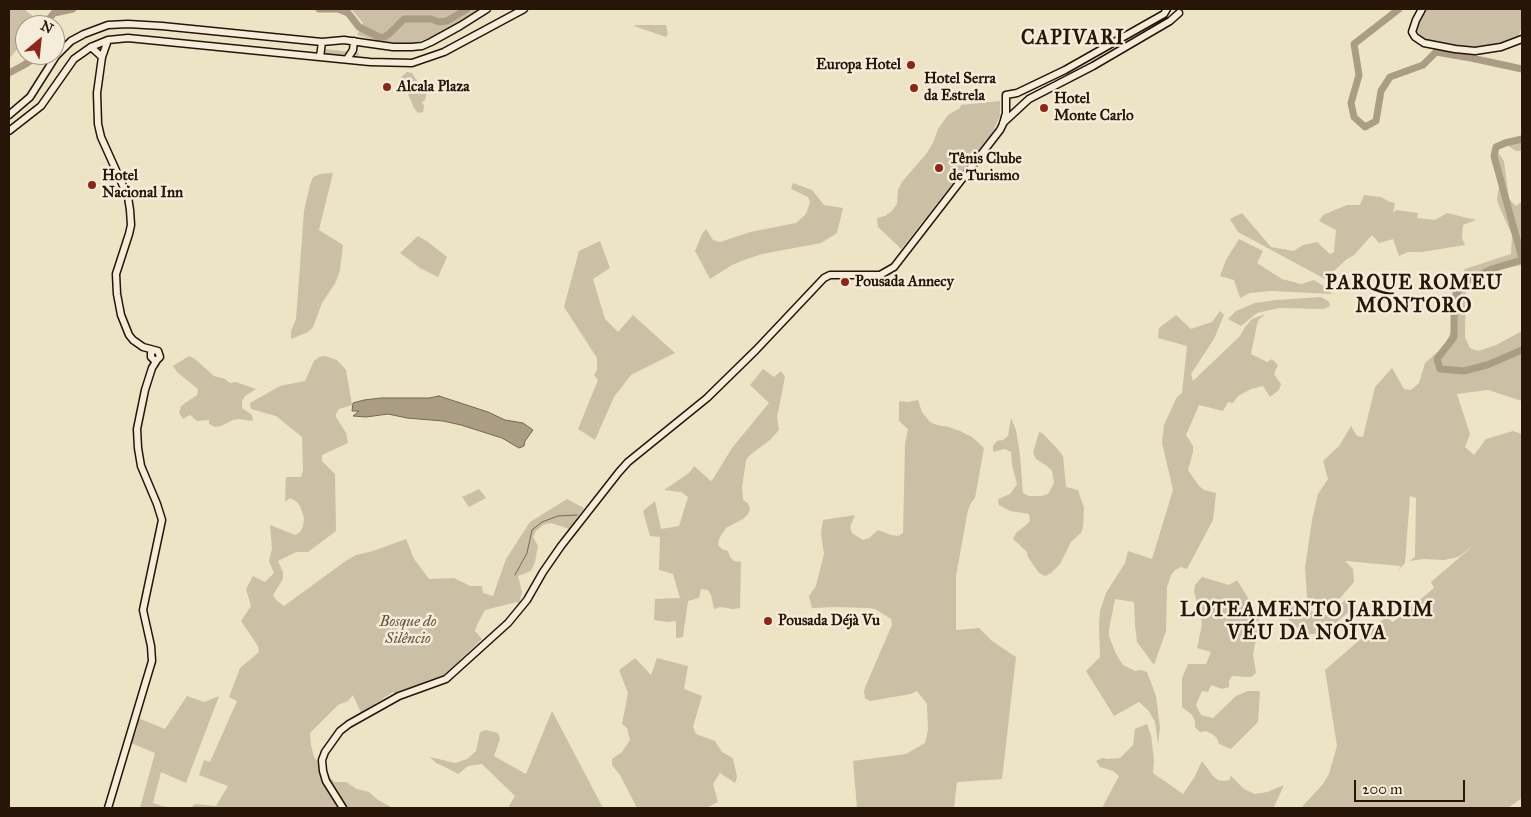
<!DOCTYPE html>
<meta charset="utf-8">
<style>
body{margin:0}
#map{position:relative;width:1531px;height:817px;overflow:hidden;background:#ede3c5;font-family:"IM FELL Great Primer",serif}
canvas{display:block}
.frame{position:absolute;inset:0;border:10px solid #271507;pointer-events:none}
.north{position:absolute;left:15px;top:15px;width:50px;height:50px;box-sizing:border-box;background:#f3edd9;border:1px solid #a19785;border-radius:50%;rotate:28deg;font-size:14px;font-weight:700;line-height:20px;text-align:center;color:#271507}
.north::after{content:'';display:block;margin:auto;width:18px;height:22px;background:#8f2418;clip-path:polygon(50% 0,100% 100%,50% 72%,0 100%)}
.scale{position:absolute;left:1354px;top:780px;width:111px;height:22px;box-sizing:border-box;border:2px solid #271507;border-top:0;padding-left:6px;font-size:15px;line-height:18px;white-space:nowrap;color:#271507;-webkit-text-stroke:4px #f3edd9;paint-order:stroke}
</style>
<div id="map">
<canvas width="1531" height="817"></canvas>
<div class="frame"></div>
<div class="north">N</div>
<div class="scale">200 m</div>
</div>
<script>
const ctx = document.querySelector('canvas').getContext('2d');
ctx.lineJoin = 'round';
function fill(path, color) {
  ctx.fillStyle = color;
  ctx.fill(path, 'evenodd');
}
function shape(rows) {
  const path = new Path2D();
  for (const r of rows) {
    path.moveTo(r[0], r[1]);
    for (let i = 2; i < r.length; i += 2) path.lineTo(r[i], r[i + 1]);
  }
  return path;
}
function trace(path, color, width, dash) {
  ctx.strokeStyle = color;
  ctx.lineWidth = width;
  ctx.lineCap = dash ? 'butt' : 'round';
  ctx.setLineDash(dash || []);
  ctx.stroke(path);
}
function drawText(font, color, halo, rows, align = 'center') {
  ctx.font = font + ' "IM FELL Great Primer",serif';
  ctx.lineWidth = 5;
  ctx.setLineDash([]);
  ctx.textBaseline = 'middle';
  ctx.strokeStyle = halo;
  ctx.fillStyle = color;
  for (const [text, x, y, turn = 0] of rows) {
    ctx.save();
    ctx.translate(x, y);
    ctx.rotate((+turn || 0) * Math.PI / 180);
    ctx.textAlign = isNaN(turn) ? turn : align;
    if (halo) ctx.strokeText(text, 0, 0);
    ctx.fillText(text, 0, 0);
    ctx.restore();
  }
}
const green = shape([
 [9,9,24,9,40,22,37,25,25,25,25,40,9,59],
 [351,9,485,9,437,36,410,44,385,43,357,35,363,23],
 [1424,9,1522,9,1522,25,1517,43,1484,53,1421,42,1414,36,1416,20],
 [636,25,666,25,668,34,666,37,634,26],
 [325,49,359,53,358,59,324,55],
 [407,72,412,73,425,93,427,93,425,100,422,102,424,106,423,112,418,113,414,108,401,77],
 [1000,101,1000,116,991,135,901,249,878,227,877,218,885,216,892,211,897,204,898,190,902,182,926,154,933,143,938,129,948,115,960,108,961,105],
 [1522,137,1522,151,1516,151,1505,144,1521,139],
 [1492,149,1497,151,1504,161,1509,199,1516,206,1522,202,1522,265,1477,274,1466,281,1465,337,1470,348,1478,351,1496,345,1522,331,1522,401,1488,390,1457,394,1470,434,1465,447,1474,455,1486,439,1513,431,1522,434,1522,798,1508,808,1301,808,1323,784,1329,774,1337,746,1325,670,1386,617,1393,622,1434,588,1431,582,1474,545,1458,557,1444,560,1424,559,1409,561,1415,557,1416,498,1410,496,1405,563,1398,571,1401,566,1345,561,1353,569,1354,582,1341,597,1326,608,1320,610,1314,608,1307,597,1305,568,1312,520,1318,494,1328,479,1323,461,1339,446,1351,426,1357,436,1363,437,1375,387,1392,368,1404,389,1411,390,1419,383,1425,363,1445,345,1453,327,1452,292,1465,269,1511,254,1512,235,1499,206,1497,199,1499,187,1497,167],
 [333,173,319,230,343,245,340,270,336,282,322,303,313,327,308,332,291,339,291,331,296,319,304,211,310,185,313,177,320,174],
 [793,183,812,190,824,205,843,208,837,233,821,243,762,254,744,260,732,265,710,279,695,251,702,234,706,229,713,240,720,242,750,232,796,223,806,214,810,202,808,197,791,189],
 [1364,195,1381,197,1390,202,1395,203,1393,213,1396,210,1418,213,1417,218,1435,220,1447,213,1476,220,1463,225,1462,238,1465,245,1422,252,1408,252,1399,256,1393,239,1379,243,1372,235,1354,255,1347,259,1325,279,1238,232,1230,219,1242,213,1271,247,1294,251,1303,245,1317,242,1330,254,1334,252,1336,230,1319,221,1323,215,1347,205,1360,205],
 [418,236,428,242,447,257,438,277,420,268,400,253],
 [1239,239,1263,251,1257,263,1282,279,1301,284,1314,280,1328,289,1332,294,1272,291,1250,293,1240,298,1234,280,1220,276,1226,260],
 [600,241,610,268,593,279,605,319,618,332,633,315,675,353,631,375,614,397,595,440,578,429,598,380,594,375,597,370,597,358,564,307,579,251],
 [1321,297,1328,301,1330,304,1329,307,1323,309,1279,308,1257,313,1241,326,1228,319,1236,311,1255,303,1276,300],
 [1220,311,1224,315,1214,339,1191,374,1193,381,1240,336,1245,327,1252,319,1266,314,1259,319,1257,324,1251,354,1267,362,1272,359,1278,365,1274,374,1281,384,1279,390,1270,397,1263,386,1251,389,1238,396,1233,403,1228,402,1223,411,1199,405,1186,435,1193,446,1193,452,1188,470,1199,486,1204,490,1216,493,1213,520,1187,569,1181,567,1175,570,1171,575,1167,587,1166,631,1154,665,1137,642,1135,625,1134,602,1115,599,1109,630,1109,636,1116,654,1123,665,1135,671,1141,670,1147,672,1156,696,1160,728,1158,744,1155,722,1148,710,1139,702,1114,716,1086,671,1100,657,1099,625,1100,611,1106,593,1125,563,1128,551,1152,559,1173,490,1162,443,1164,425,1177,397,1182,393,1187,346,1158,338,1159,328,1176,315,1191,329,1212,322],
 [189,356,195,359,214,376,225,379,230,383,236,382,256,389,245,396,242,401,242,408,252,415,253,421,239,419,233,420,221,426,215,427,209,424,209,420,197,421,190,415,183,419,179,413,181,406,197,395,198,389,177,372,173,366],
 [325,356,337,360,346,370,352,405,339,409,336,414,336,417,346,433,348,443,322,455,322,461,335,474,336,531,308,552,296,552,278,561,283,572,283,579,273,595,276,600,284,606,347,560,356,555,373,551,406,539,414,559,429,579,454,578,470,586,482,586,483,593,493,596,506,559,530,522,567,499,584,508,569,529,551,523,543,525,536,531,533,537,538,546,535,562,531,571,518,576,522,592,519,604,517,602,485,610,477,625,475,631,482,639,443,676,394,694,393,692,361,713,353,695,348,701,338,705,310,733,311,745,314,757,334,782,346,782,357,789,369,792,378,800,393,808,190,808,195,804,216,806,228,786,199,775,204,760,210,762,237,701,229,697,240,668,259,652,258,646,241,621,251,606,246,589,253,576,265,582,274,573,269,561,272,549,270,525,295,535,300,532,303,526,304,518,300,506,296,501,290,498,285,502,286,477,301,477,303,470,302,437,276,416,251,409,250,403,280,386,305,381,314,361,319,357],
 [763,369,774,377,781,371,785,377,777,417,779,430,770,440,750,455,746,460,742,488,743,500,748,503,750,509,748,514,743,519,726,528,719,539,718,545,722,549,728,551,730,557,734,561,741,562,740,608,733,609,720,607,714,609,711,595,708,590,701,589,699,598,688,601,683,637,676,638,676,621,667,622,654,620,655,599,680,598,673,574,659,570,660,537,650,536,643,511,655,501,661,529,679,526,688,497,681,492,664,490,689,473,694,466,711,481,713,479,732,448,769,403,750,385],
 [918,400,922,412,930,422,937,425,949,427,960,431,972,437,984,448,975,498,971,503,968,510,956,576,956,630,979,628,992,641,1016,657,1002,779,957,782,954,808,857,808,853,761,906,754,925,743,928,730,927,704,917,691,911,694,870,701,865,698,864,691,866,685,892,625,891,619,875,609,869,608,836,607,812,608,809,596,816,586,824,554,821,533,823,520,855,515,850,527,852,533,863,540,869,538,878,530,891,535,898,536,903,533,905,444,908,429,899,421,899,401,908,402],
 [1011,418,1016,430,1020,455,1023,493,1029,496,1042,496,1048,494,1054,483,1052,471,1047,466,1036,459,1033,453,1039,432,1042,433,1055,446,1063,456,1066,487,1078,490,1084,508,1083,527,1081,533,1071,542,1060,564,1051,573,1045,576,1039,573,1028,557,1027,552,1013,539,1016,533,1026,525,1030,521,1029,514,1010,511,999,505,998,499,1010,494,1017,484,1012,465,1011,452,1005,449,993,452,993,446,997,441,1003,440,1008,436],
 [479,489,486,498,469,507,462,497],
 [1202,577,1229,585,1237,580,1250,601,1259,618,1259,624,1253,654,1256,673,1251,677,1232,676,1229,681,1229,687,1222,689,1211,685,1208,692,1202,691,1196,705,1201,715,1213,718,1236,696,1248,691,1260,691,1258,722,1231,749,1219,744,1217,738,1212,734,1206,731,1200,732,1195,727,1195,721,1192,715,1182,707,1182,678,1188,664,1206,664,1211,652,1197,648,1202,624,1194,591,1195,585],
 [1345,600,1353,608,1325,633,1319,634,1307,634,1299,630,1282,612,1293,604,1301,610,1307,608,1317,615,1322,616,1330,614],
 [635,658,651,675,657,658,688,666,684,689,702,696,693,727,696,734,715,741,722,752,733,758,737,777,735,783,720,773,713,784,718,802,706,808,637,808,620,775,612,765,612,759,622,752,630,740,627,728,622,724,628,693,619,670],
 [187,696,204,702,219,696,186,783,161,772,153,803,169,808,140,808,155,753,131,743,137,729,138,718,165,729],
 [552,711,603,808,508,808,515,796,482,764,468,766,458,774,447,768,436,763,430,757,455,763,467,759,476,751,480,732,486,730,498,733,500,739,494,756,526,774],
 [1147,724,1151,735,1154,760,1153,773,1183,794,1194,778,1202,761,1213,776,1218,780,1224,781,1230,780,1230,775,1244,789,1255,794,1267,792,1284,785,1274,807,1102,808,1119,776,1113,771,1100,767,1096,761,1102,758,1108,759,1120,758,1133,745,1135,729]
]);
const water = shape([
 [439,396,488,412,505,420,523,423,533,430,525,441,524,446,519,448,502,438,461,425,443,421,407,418,388,414,366,417,353,416,359,411,352,411,353,403,364,400,381,398,429,398,439,396]
]);
const stream = shape([
 [515,575,527,553,532,530,542,522,558,516,577,515]
]);
const river = shape([
 [319,9,336,9],
 [338,9,348,13,359,27,379,37,384,37,389,34,404,19,431,19,439,22,447,21,467,9],
 [1399,9,1354,44,1359,75,1351,103,1354,117,1365,127,1376,121,1381,91,1390,77,1423,65,1436,52,1471,58,1522,69],
 [47,25,48,20,54,13,73,9],
 [9,73,24,65,39,55],
 [1522,139,1505,143,1496,147,1494,156,1522,258],
 [1522,260,1492,269,1461,284,1454,300,1454,337,1437,359,1440,369,1464,371,1487,365,1522,350]
]);
const secondary = shape([
 [1422,9,1416,20,1412,32,1415,37,1424,43,1455,49,1475,51,1501,47,1522,39],
 [108,40,102,57,97,93,98,124,101,137,128,197,130,210,131,225,129,234,116,274,117,294,121,315,129,335,133,340,143,347,158,351,160,357,157,360,154,360,151,357,151,353,153,351],
 [91,47,102,57],
 [320,57,322,42],
 [347,59,353,50,354,41],
 [9,115,30,97,56,56,71,41,84,34,108,25,128,24,162,26,322,42,344,40,393,47,412,47,422,46,431,42,460,26,487,9],
 [1003,123,1029,99,1093,66,1170,21,1179,13],
 [9,131,41,106,74,59,91,47,108,40,128,38,370,62,412,63,444,52,524,9],
 [108,808,152,661,151,646,143,610,162,520,157,504,141,466,138,448,137,429,145,390,152,368,157,360],
 [343,808,326,781,323,771,322,760,325,752,340,731,349,724,399,696,446,679,508,623,527,600,543,572,561,546,619,472,628,462,707,398,756,350,824,278,830,275,880,275,894,267,1000,130,1003,124,1006,113,1006,95,1017,93,1065,70,1164,14,1167,9]
]);
const markers = [
 [911,65,5,"#8f2418"],
 [387,87,5,"#8f2418"],
 [914,88,5,"#8f2418"],
 [1044,108,5,"#8f2418"],
 [939,168,5,"#8f2418"],
 [92,185,5,"#8f2418"],
 [845,282,5,"#8f2418"],
 [768,621,5,"#8f2418"]
];
const poiNames = [
 ["Europa Hotel",901,65,"right"],
 ["Hotel Serra",924,79],
 ["da Estrela",924,96],
 ["Alcala Plaza",397,87],
 ["Hotel",1054,99],
 ["Monte Carlo",1054,116],
 ["Tênis Clube",949,159],
 ["de Turismo",949,176],
 ["Hotel",102,176],
 ["Nacional Inn",102,193],
 ["Pousada Annecy",855,282],
 ["Pousada Déjà Vu",778,621]
];
const parkNames = [
 ["Bosque do",408,622],
 ["Silêncio",408,639]
];
const districtNames = [
 ["CAPIVARI",1073,39],
 ["PARQUE ROMEU",1414,284],
 ["MONTORO",1414,307],
 ["LOTEAMENTO JARDIM",1307,611],
 ["VÉU DA NOIVA",1307,634]
];
fill(green, '#cbc0a5');
fill(water, '#aa9d84');
trace(water, '#766752', 1);
trace(stream, '#766752', 1);
trace(river, '#aa9d84', 7);
trace(secondary, '#271507', 9);
trace(secondary, '#f3edd9', 6);
for (const [x, y, r, color] of markers) {
  const dot = new Path2D();
  dot.arc(x, y, r, 0, 2 * Math.PI);
  ctx.fillStyle = color;
  ctx.fill(dot);
  trace(dot, '#f3edd9', 2);
}
drawText('bold 15px', '#271507', '#f3edd9', poiNames, 'left');
drawText('italic 15px', '#60513e', '#f3edd9', parkNames);
ctx.letterSpacing = '1px';
drawText('bold 20px', '#271507', '#f3edd9', districtNames);
ctx.letterSpacing = '0px';
</script>
